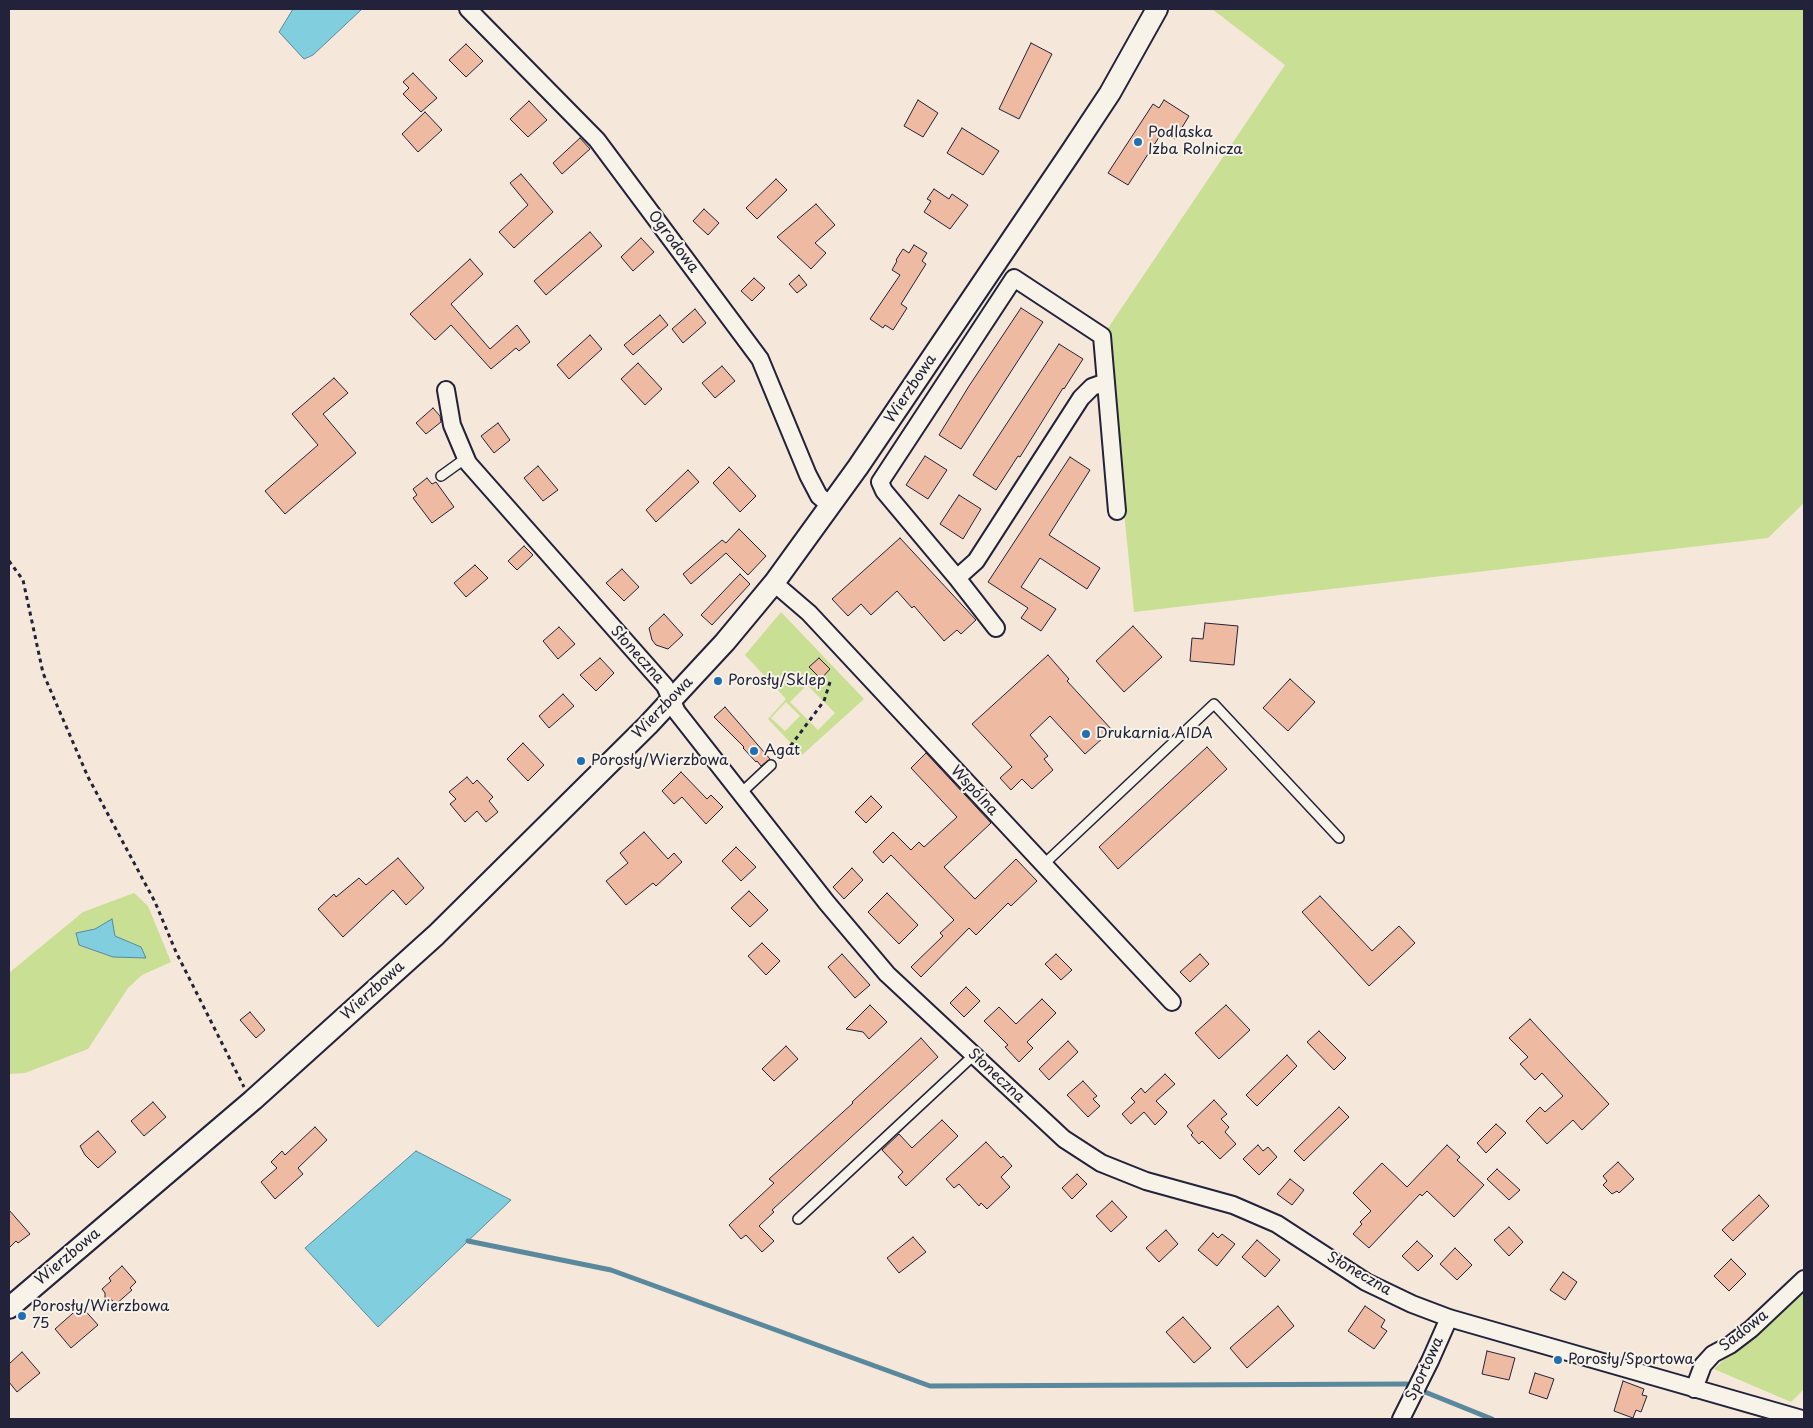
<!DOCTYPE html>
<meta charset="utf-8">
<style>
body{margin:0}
#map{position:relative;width:1813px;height:1428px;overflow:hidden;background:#f5e8da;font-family:"Playpen Sans",sans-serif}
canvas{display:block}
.frame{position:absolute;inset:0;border:10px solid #22223b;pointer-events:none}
</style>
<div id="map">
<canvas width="1813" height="1428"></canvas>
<div class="frame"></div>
</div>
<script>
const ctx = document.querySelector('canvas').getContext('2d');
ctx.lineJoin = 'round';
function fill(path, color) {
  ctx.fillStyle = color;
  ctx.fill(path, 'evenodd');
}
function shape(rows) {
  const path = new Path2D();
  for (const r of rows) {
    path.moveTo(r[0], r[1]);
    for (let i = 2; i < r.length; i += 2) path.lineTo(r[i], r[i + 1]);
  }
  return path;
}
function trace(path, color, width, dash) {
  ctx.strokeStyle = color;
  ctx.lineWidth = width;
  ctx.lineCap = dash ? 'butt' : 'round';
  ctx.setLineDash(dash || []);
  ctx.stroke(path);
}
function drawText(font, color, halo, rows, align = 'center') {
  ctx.font = font + ' "Playpen Sans",sans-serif';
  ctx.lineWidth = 4;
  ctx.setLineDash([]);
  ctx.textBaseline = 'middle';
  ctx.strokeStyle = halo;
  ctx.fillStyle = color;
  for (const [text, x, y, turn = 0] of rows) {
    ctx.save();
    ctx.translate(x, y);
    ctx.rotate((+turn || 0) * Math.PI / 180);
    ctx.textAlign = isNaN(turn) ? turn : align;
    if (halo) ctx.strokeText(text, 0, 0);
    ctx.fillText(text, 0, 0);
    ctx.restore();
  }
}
const green = shape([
 [1212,9,1804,9,1804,503,1768,538,1134,612,1106,331,1285,65],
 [781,612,864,699,802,755,768,719,786,699,745,655],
 [807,685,835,713,818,730,790,702],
 [786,702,800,716,785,731,771,718],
 [134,893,148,906,171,962,142,975,128,988,88,1049,25,1073,9,1074,9,973,83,912],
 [1804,1286,1804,1389,1791,1402,1714,1369]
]);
const water = shape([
 [293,9,362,9,313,55,304,59,279,32,293,9],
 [112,919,115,936,141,947,146,958,113,957,79,945,76,933,95,929,112,919],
 [416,1151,511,1200,378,1327,305,1248,416,1151]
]);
const stream = shape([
 [468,1241,611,1270,930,1386,1407,1384],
 [1425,1392,1492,1419]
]);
const building = shape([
 [1031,43,1052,54,1019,119,999,109,1031,43],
 [466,44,483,61,466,77,449,60,466,44],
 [413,73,437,98,421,112,403,94,409,88,403,82,413,73],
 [918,100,938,113,923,137,904,126,918,100],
 [1164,100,1189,116,1175,139,1163,131,1128,185,1108,173,1153,104,1159,108,1164,100],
 [529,101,547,120,528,137,510,119,529,101],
 [425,112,442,130,418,152,402,134,425,112],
 [962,128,999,151,983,175,947,153,962,128],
 [580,138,590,149,562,174,553,163,580,138],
 [521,174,553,212,514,248,499,232,528,205,510,183,521,174],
 [776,179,787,190,757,219,746,208,776,179],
 [934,189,949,199,952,194,968,205,950,229,924,212,931,201,927,199,934,189],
 [816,204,835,225,815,243,826,253,811,269,777,237,816,204],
 [704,209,719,223,708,235,693,221,704,209],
 [590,232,602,246,546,295,534,281,590,232],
 [641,238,654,252,633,271,621,257,641,238],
 [914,245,927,253,922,261,926,264,901,304,907,308,893,330,885,325,883,328,870,319,900,275,892,270,897,261,896,260,903,249,909,253,914,245],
 [470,259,483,274,451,304,490,349,517,325,530,342,519,351,516,348,491,369,451,325,435,340,410,314,470,259],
 [799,275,807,285,797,293,789,284,799,275],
 [754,278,765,288,752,301,741,291,754,278],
 [1021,308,1043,322,961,449,939,435,969,386,1021,308],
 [695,309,706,323,683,343,672,329,695,309],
 [660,315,668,325,633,355,624,345,660,315],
 [590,335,602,349,569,379,557,365,590,335],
 [1059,344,1083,359,1064,389,1063,388,1020,457,1018,456,996,490,973,475,1059,344],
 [638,363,662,389,645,405,621,379,638,363],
 [722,366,735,381,715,398,702,383,722,366],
 [334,378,348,393,323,414,356,453,285,514,265,491,318,445,292,414,334,378],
 [433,408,440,416,441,422,426,434,416,423,433,408],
 [498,423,510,440,494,453,481,436,498,423],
 [925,456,947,470,928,499,906,485,925,456],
 [1070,457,1090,470,1049,535,1100,568,1087,589,1040,558,1021,587,1056,609,1041,631,1021,618,1028,608,988,582,1070,457],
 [538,466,558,490,543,501,524,478,538,466],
 [729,467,756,496,740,512,713,483,729,467],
 [688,470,699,482,656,522,646,510,688,470],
 [427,478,432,484,436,482,454,507,432,523,413,498,417,495,413,489,427,478],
 [959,495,981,509,963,539,940,524,959,495],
 [739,529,766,556,748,575,726,553,691,584,683,574,722,540,726,543,739,529],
 [900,538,976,620,961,634,957,630,944,641,914,606,912,608,897,591,871,615,861,604,848,616,832,599,900,538],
 [524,546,533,555,517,570,508,561,524,546],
 [475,565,488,578,466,597,454,583,475,565],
 [622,569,639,587,624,601,606,583,622,569],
 [740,574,750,584,712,625,701,615,740,574],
 [664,614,683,635,668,649,656,645,652,640,649,628,664,614],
 [1205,623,1238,626,1234,665,1190,661,1192,638,1203,639,1205,623],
 [1133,626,1162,657,1124,692,1096,661,1133,626],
 [559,627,575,644,558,659,543,641,559,627],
 [1048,655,1069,679,1067,681,1112,730,1085,754,1050,716,1030,735,1048,756,1044,759,1053,770,1032,789,1022,779,1011,790,1000,778,1012,767,972,724,1048,655],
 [600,658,614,673,596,691,580,675,600,658],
 [819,658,830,669,821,679,809,667,819,658],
 [1290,679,1315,702,1288,731,1263,708,1290,679],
 [563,694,574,706,549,728,539,716,563,694],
 [725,707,770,759,761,766,757,761,756,762,743,748,744,747,714,717,725,707],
 [523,743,544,765,528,781,507,759,523,743],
 [1207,747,1227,769,1118,869,1099,847,1207,747],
 [926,753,991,823,944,867,975,899,1016,859,1037,881,1011,906,1008,903,976,935,969,928,921,977,911,967,943,936,940,933,954,920,891,855,883,863,873,852,893,832,911,850,919,842,924,847,957,817,911,768,926,753],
 [681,772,707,799,711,795,723,807,706,824,682,797,674,804,662,791,681,772],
 [467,777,473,784,477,780,493,797,489,801,498,812,486,822,477,811,465,822,450,804,456,799,449,792,467,777],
 [871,796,882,807,866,823,855,812,871,796],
 [644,832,668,859,674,853,682,862,656,886,653,883,626,905,606,881,628,863,620,853,644,832],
 [736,847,756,867,741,881,722,861,736,847],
 [398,858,424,888,406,905,393,890,343,937,318,909,334,894,336,897,359,878,366,885,398,858],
 [852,868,863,880,844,899,833,887,852,868],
 [749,891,768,910,750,927,731,908,749,891],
 [887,893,918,925,899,944,868,912,887,893],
 [1320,896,1372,951,1399,926,1415,943,1369,986,1302,912,1320,896],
 [762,943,780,961,766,975,748,956,762,943],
 [842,954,870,985,855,998,828,967,842,954],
 [1056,954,1072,970,1061,980,1045,964,1056,954],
 [1200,954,1209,964,1190,982,1180,972,1200,954],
 [966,987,980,1001,964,1017,950,1003,966,987],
 [1042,999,1056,1013,1027,1042,1033,1048,1019,1062,1005,1047,1008,1045,984,1021,999,1007,1016,1024,1042,999],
 [870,1005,887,1022,869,1039,863,1032,846,1029,870,1005],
 [1226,1005,1250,1030,1219,1059,1195,1033,1226,1005],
 [250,1012,265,1030,256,1038,240,1020,250,1012],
 [1530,1019,1609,1104,1582,1130,1573,1120,1547,1144,1526,1121,1540,1107,1545,1112,1563,1096,1542,1073,1535,1080,1520,1064,1528,1057,1509,1038,1530,1019],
 [1319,1031,1346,1058,1334,1070,1307,1042,1319,1031],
 [921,1038,938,1057,772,1210,774,1212,759,1226,774,1241,762,1252,746,1235,741,1239,729,1225,774,1183,769,1179,853,1103,852,1102,921,1038],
 [1068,1041,1078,1052,1049,1080,1039,1069,1068,1041],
 [786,1046,798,1059,774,1081,762,1069,786,1046],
 [1287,1055,1297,1066,1257,1106,1246,1095,1287,1055],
 [1165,1074,1175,1084,1156,1101,1167,1112,1165,1115,1155,1125,1144,1112,1131,1124,1122,1114,1135,1102,1131,1098,1141,1088,1145,1093,1165,1074],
 [1083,1081,1097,1096,1093,1099,1100,1106,1088,1117,1067,1095,1083,1081],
 [1214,1100,1227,1114,1221,1119,1229,1127,1225,1132,1236,1144,1220,1159,1202,1141,1199,1144,1191,1135,1193,1133,1187,1126,1214,1100],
 [153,1102,166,1117,144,1136,131,1121,153,1102],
 [1339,1107,1349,1117,1304,1161,1294,1151,1339,1107],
 [942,1120,958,1136,906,1186,898,1177,903,1172,882,1150,899,1134,912,1148,942,1120],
 [1496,1124,1506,1133,1486,1153,1477,1143,1496,1124],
 [315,1127,327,1140,298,1168,303,1174,275,1199,261,1182,277,1168,271,1162,282,1151,285,1155,315,1127],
 [98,1131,116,1152,98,1168,85,1155,80,1146,98,1131],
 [986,1142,1001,1158,1003,1156,1012,1166,1001,1177,1010,1187,987,1209,981,1203,979,1206,959,1184,954,1188,946,1179,986,1142],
 [1258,1145,1263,1151,1268,1147,1277,1157,1259,1175,1243,1159,1258,1145],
 [1447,1145,1460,1157,1457,1160,1484,1185,1454,1217,1427,1191,1422,1196,1420,1194,1369,1248,1353,1234,1362,1224,1360,1222,1371,1211,1353,1193,1382,1163,1407,1187,1447,1145],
 [1618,1162,1634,1179,1619,1193,1617,1191,1612,1194,1603,1185,1607,1181,1603,1176,1618,1162],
 [1497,1169,1520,1190,1509,1200,1487,1179,1497,1169],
 [1077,1174,1087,1184,1072,1199,1062,1188,1077,1174],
 [1290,1179,1304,1190,1292,1205,1277,1194,1290,1179],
 [1759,1195,1769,1206,1733,1241,1722,1230,1759,1195],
 [1112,1201,1127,1217,1111,1232,1096,1216,1112,1201],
 [9,1210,30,1234,18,1243,16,1241,9,1248,9,1210],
 [1509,1227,1523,1242,1509,1256,1494,1240,1509,1227],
 [1166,1230,1178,1244,1159,1262,1146,1248,1166,1230],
 [1213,1233,1218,1238,1222,1234,1235,1244,1217,1266,1198,1250,1213,1233],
 [913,1237,926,1252,899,1273,887,1258,913,1237],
 [1257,1240,1280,1260,1265,1277,1242,1257,1257,1240],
 [1417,1241,1433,1256,1418,1271,1402,1256,1417,1241],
 [1455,1248,1472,1265,1457,1280,1440,1264,1455,1248],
 [1731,1259,1746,1274,1729,1291,1714,1276,1731,1259],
 [122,1266,136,1282,130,1288,132,1290,115,1305,112,1300,105,1300,105,1293,102,1289,111,1281,109,1278,122,1266],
 [1563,1272,1577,1282,1565,1300,1550,1290,1563,1272],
 [81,1306,98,1325,71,1348,55,1329,81,1306],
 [1278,1306,1294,1326,1247,1368,1230,1348,1278,1306],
 [1365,1306,1385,1320,1381,1327,1387,1331,1374,1349,1348,1331,1365,1306],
 [1183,1317,1211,1348,1194,1363,1166,1332,1183,1317],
 [1487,1351,1515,1358,1509,1380,1482,1374,1487,1351],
 [22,1352,40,1373,17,1392,9,1382,9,1364,22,1352],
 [1535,1373,1554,1379,1547,1399,1529,1393,1535,1373],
 [1623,1381,1644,1389,1642,1395,1647,1396,1641,1412,1636,1410,1633,1418,1614,1411,1623,1381]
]);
const path = shape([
 [9,561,23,580,43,673,88,777,155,902,176,952,244,1087],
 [779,757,792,744,824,701,830,682]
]);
const service = shape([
 [441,476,466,458],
 [741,793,771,765],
 [1043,865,1214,704,1339,838],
 [798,1219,974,1055]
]);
const minor = shape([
 [468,9,597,140,760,359,808,475,819,496,831,506],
 [446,390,452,425,468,463,665,686,677,712,827,903,887,974,1064,1139,1101,1163,1146,1181,1233,1205,1277,1224,1366,1282,1412,1304,1449,1318,1802,1419],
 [957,578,976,561,1081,398,1092,387,1106,382],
 [774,583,809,613,1172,1002],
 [996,628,957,578,884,491,880,482,1014,278,1102,336,1117,511],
 [1694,1389,1703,1365,1713,1354,1730,1345,1751,1329,1804,1279],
 [1401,1419,1430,1361,1449,1318]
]);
const tertiary = shape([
 [9,1308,253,1100,436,935,648,725,725,642,774,583,858,467,1071,152,1110,93,1157,9]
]);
const markers = [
 [1138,142,5,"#1f6fb2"],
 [718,681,5,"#1f6fb2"],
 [1086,734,5,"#1f6fb2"],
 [754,751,5,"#1f6fb2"],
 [581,761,5,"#1f6fb2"],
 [22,1316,5,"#1f6fb2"],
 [1558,1360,5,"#1f6fb2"]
];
const poiNames = [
 ["Podlaska",1148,133],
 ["Izba Rolnicza",1148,150],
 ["Porosły/Sklep",728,681],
 ["Drukarnia AIDA",1096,734],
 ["Agat",764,751],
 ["Porosły/Wierzbowa",591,761],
 ["Porosły/Wierzbowa",32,1307],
 ["75",32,1324],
 ["Porosły/Sportowa",1568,1360]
];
const streetNames = [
 ["Ogrodowa",673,242,53],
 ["Wierzbowa",911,389,-56],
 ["Słoneczna",637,655,48],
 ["Wierzbowa",663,708,-46],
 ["Wspólna",974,791,47],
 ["Wierzbowa",373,991,-42],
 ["Słoneczna",996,1076,43],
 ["Wierzbowa",68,1257,-40],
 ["Słoneczna",1359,1274,30],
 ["Sadowa",1744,1331,-38],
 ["Sportowa",1425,1369,-65]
];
fill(green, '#c9df94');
fill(water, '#80cede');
trace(water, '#5a899d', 1);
trace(stream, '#5a899d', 5);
fill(building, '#efbaa2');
trace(building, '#22223b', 1);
trace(service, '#22223b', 12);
trace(minor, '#22223b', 20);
trace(tertiary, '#22223b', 24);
trace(path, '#22223b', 3, [4, 4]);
trace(service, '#f7f3e8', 9);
trace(minor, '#f7f3e8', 16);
trace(tertiary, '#f7f3e8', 20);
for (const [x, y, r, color] of markers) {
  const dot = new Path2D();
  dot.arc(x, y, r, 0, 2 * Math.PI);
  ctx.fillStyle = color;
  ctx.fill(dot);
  trace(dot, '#f7f3e8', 2);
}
drawText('15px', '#22223b', '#f7f3e8', poiNames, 'left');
drawText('15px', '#22223b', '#f7f3e8', streetNames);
</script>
